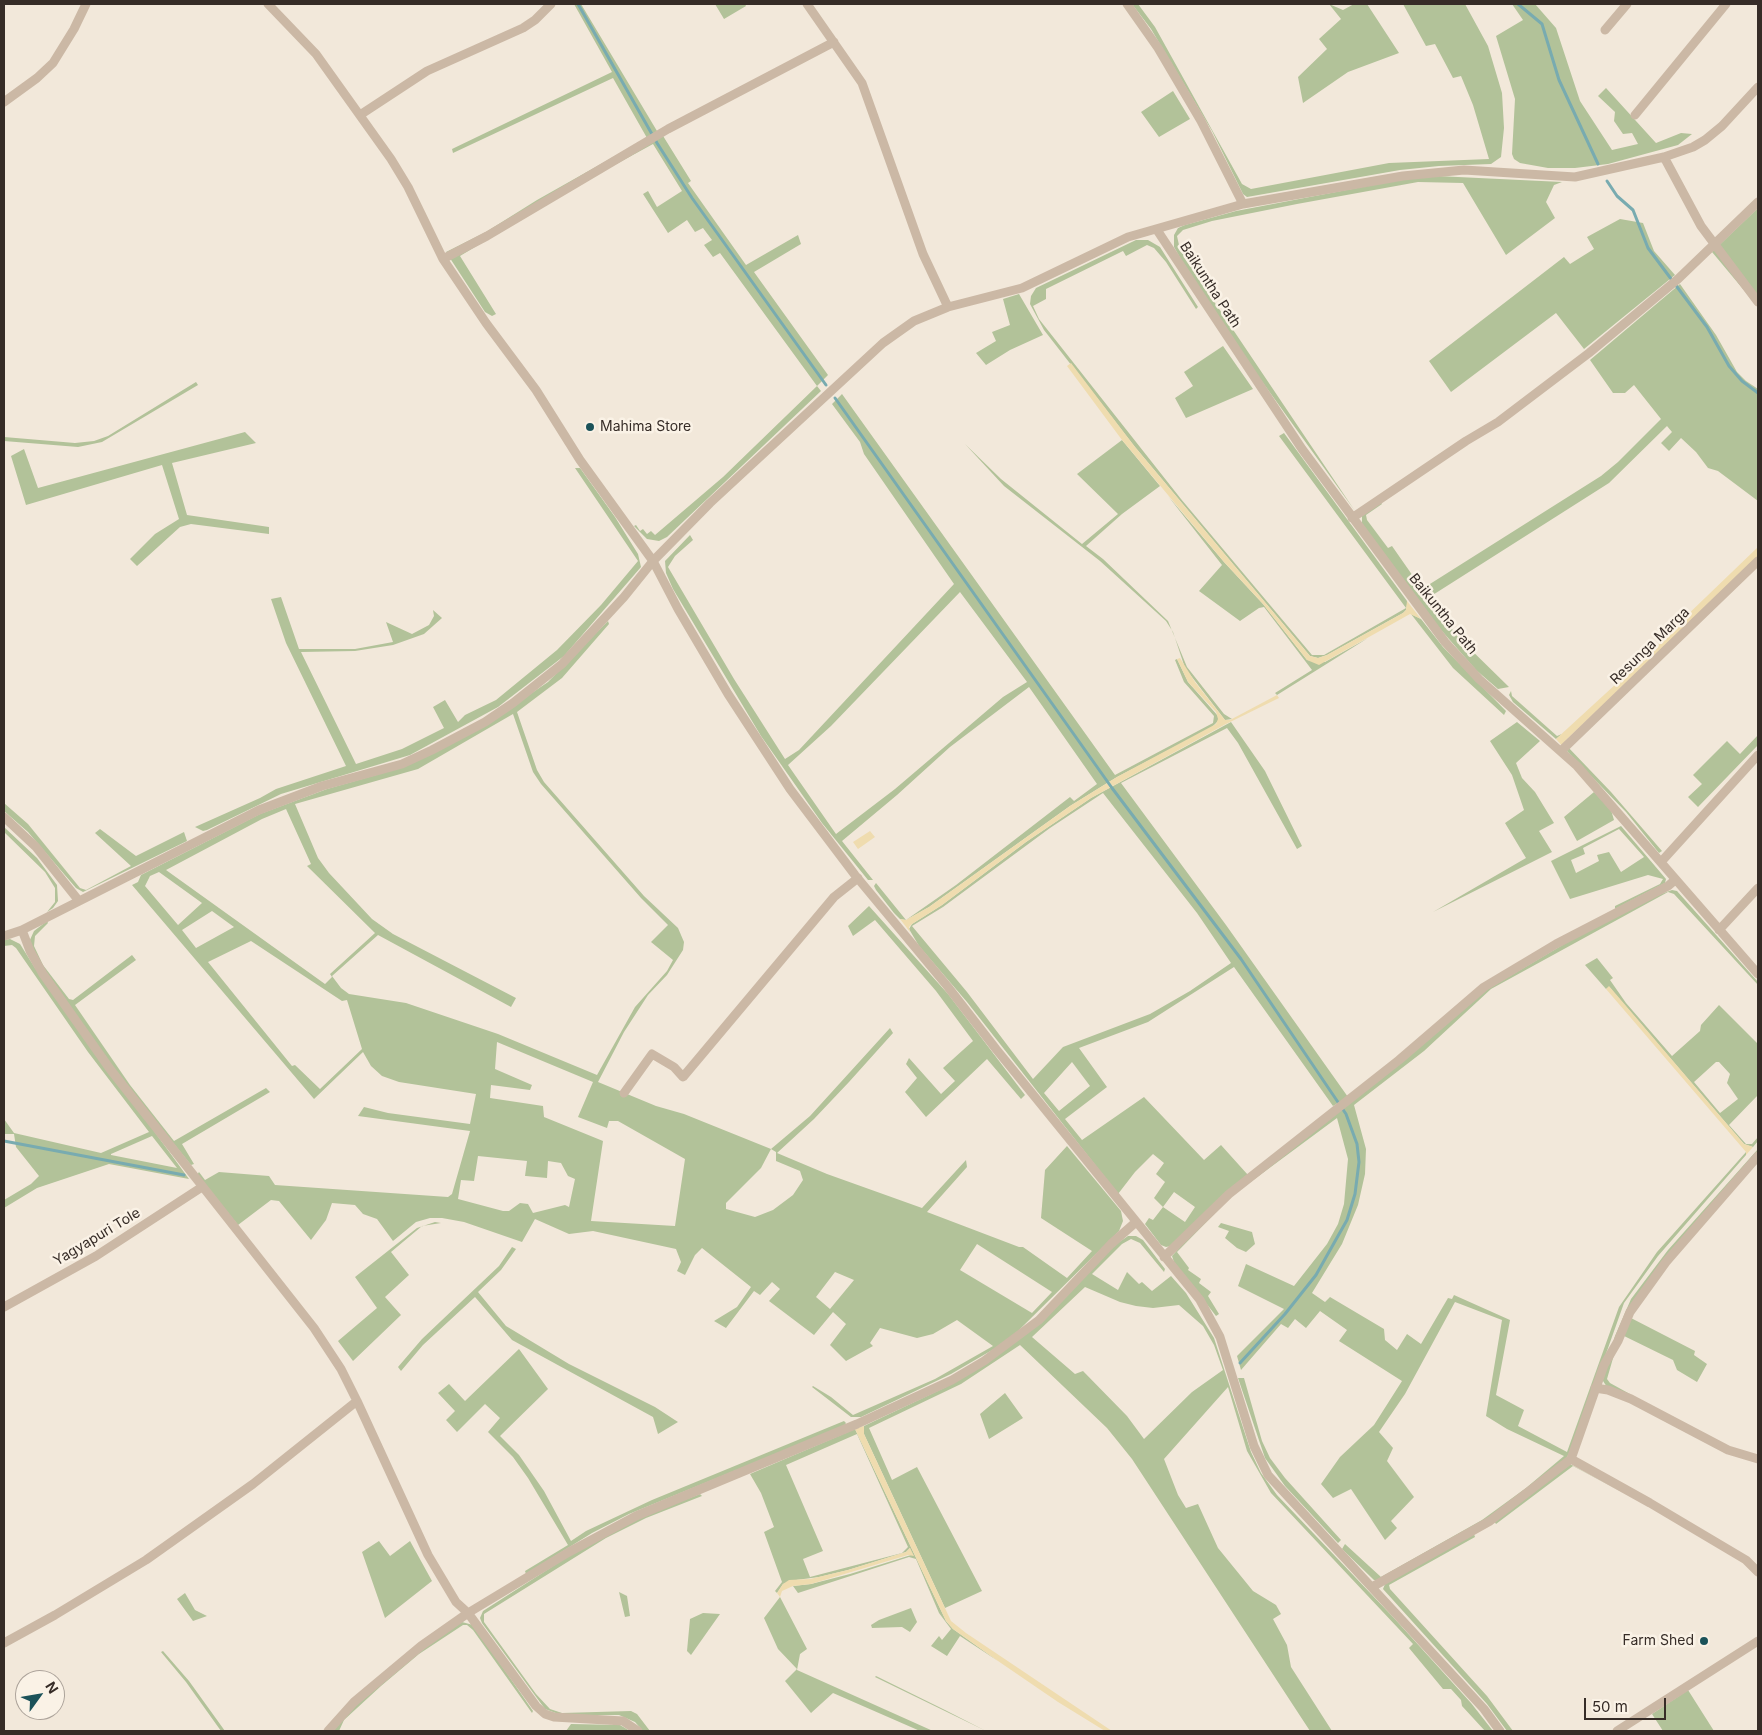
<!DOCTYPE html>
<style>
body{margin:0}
#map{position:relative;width:1762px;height:1735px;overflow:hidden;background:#f2e8da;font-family:Inter,sans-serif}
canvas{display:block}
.frame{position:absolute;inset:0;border:5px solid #362c27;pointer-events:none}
.north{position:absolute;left:15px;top:1670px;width:50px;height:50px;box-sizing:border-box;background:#faf2e6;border:1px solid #aca39a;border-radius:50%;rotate:58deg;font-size:14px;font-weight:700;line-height:20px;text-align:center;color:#362c27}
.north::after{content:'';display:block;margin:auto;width:18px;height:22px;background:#1b5259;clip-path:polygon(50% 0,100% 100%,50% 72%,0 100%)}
.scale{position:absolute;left:1584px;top:1698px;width:82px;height:22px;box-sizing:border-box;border:2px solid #362c27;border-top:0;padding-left:6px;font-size:15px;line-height:18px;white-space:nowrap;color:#362c27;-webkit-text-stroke:4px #faf2e6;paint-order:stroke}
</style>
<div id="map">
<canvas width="1762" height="1735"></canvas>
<div class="frame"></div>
<div class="north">N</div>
<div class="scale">50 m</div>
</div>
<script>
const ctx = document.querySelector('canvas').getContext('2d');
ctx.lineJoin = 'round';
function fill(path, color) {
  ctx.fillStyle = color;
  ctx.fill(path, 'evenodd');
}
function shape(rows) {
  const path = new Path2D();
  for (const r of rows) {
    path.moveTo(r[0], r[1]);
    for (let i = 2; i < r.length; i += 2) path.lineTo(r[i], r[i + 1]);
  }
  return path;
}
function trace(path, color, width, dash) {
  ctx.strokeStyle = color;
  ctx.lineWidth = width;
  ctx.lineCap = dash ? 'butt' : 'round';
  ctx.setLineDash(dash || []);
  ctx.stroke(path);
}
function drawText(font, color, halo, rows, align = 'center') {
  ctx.font = font + ' Inter,sans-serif';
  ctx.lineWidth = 5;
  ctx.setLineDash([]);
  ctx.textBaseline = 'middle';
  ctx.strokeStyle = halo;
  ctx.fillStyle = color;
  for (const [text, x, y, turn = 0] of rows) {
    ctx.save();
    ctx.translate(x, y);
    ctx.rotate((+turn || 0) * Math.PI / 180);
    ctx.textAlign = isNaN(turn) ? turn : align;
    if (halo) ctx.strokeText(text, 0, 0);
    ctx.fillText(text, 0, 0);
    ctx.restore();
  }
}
const green = shape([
 [574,4,581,4,657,131,660,131,691,181,688,183,746,265,798,235,801,244,754,272,828,375,817,386,821,391,667,537,659,541,647,539,634,526,636,525,640,531,643,529,647,534,651,531,655,535,723,477,817,386,720,253,713,257,704,245,712,240,703,228,695,232,687,220,668,233,643,194,648,191,657,207,682,191,653,144,578,185,460,256,496,314,492,316,485,312,446,252,486,232,537,200,647,138,613,78,453,153,452,149,612,72],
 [715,4,745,4,746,6,724,19],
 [1132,4,1138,4,1155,27,1242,184,1251,189,1389,163,1489,159,1473,105,1461,76,1453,78,1435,44,1426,46,1403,4,1465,4,1488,46,1502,93,1504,128,1501,157,1491,164,1439,166,1400,170,1247,197,1243,194,1212,131,1151,29],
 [1329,4,1343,10,1354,4,1367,4,1399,53,1348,72,1303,103,1298,77,1327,49,1319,39,1341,19],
 [1512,4,1535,4,1556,28,1580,101,1612,150,1638,144,1632,133,1623,134,1614,121,1615,112,1598,96,1606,88,1656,143,1681,133,1692,134,1678,145,1608,164,1575,168,1548,168,1520,163,1514,159,1512,154,1515,99,1496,36,1523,20],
 [1173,91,1190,119,1159,137,1141,112],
 [1437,176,1562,182,1554,185,1546,202,1555,218,1506,255,1463,183,1418,182,1297,204,1212,221,1183,230,1177,236,1179,245,1201,282,1355,511,1248,362,1183,263,1174,247,1174,235,1178,228,1185,225,1236,211,1399,180],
 [1758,208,1758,307,1712,252],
 [1620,219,1643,223,1654,251,1675,275,1584,349,1556,313,1451,392,1429,361,1564,257,1570,264,1594,249,1587,237],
 [1136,240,1148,240,1160,247,1198,307,1196,309,1166,262,1154,248,1147,245,1126,256,1123,251,1046,289,1046,299,1033,306,1039,319,1181,499,1312,655,1324,655,1406,608,1279,436,1284,433,1407,601,1407,604,1406,610,1403,613,1327,655,1318,658,1310,656,1135,447,1044,330,1030,304,1031,296,1036,288],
 [1680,284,1716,335,1737,372,1746,381,1758,389,1758,501,1718,471,1708,468,1696,452,1681,438,1669,451,1661,443,1672,432,1667,426,1609,483,1428,598,1459,638,1509,687,1498,689,1476,670,1435,623,1362,524,1362,515,1380,501,1382,504,1366,515,1367,520,1388,548,1392,546,1422,589,1601,476,1618,462,1661,419,1634,385,1625,393,1613,393,1590,360],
 [1019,294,1043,335,1010,350,986,365,976,353,996,341,992,332,1010,325,1003,299],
 [1223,346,1253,389,1186,418,1175,398,1193,386,1184,372],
 [196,382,198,385,102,442,78,447,4,441,4,437,75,443,94,441,108,436],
 [842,394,1115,775,1213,723,1214,716,1184,682,1175,660,1177,659,1188,682,1218,716,1218,721,1211,728,1117,777,1070,806,929,907,906,920,900,919,894,913,876,890,874,886,876,883,906,920,956,885,1070,797,1074,801,1097,784,1029,687,950,747,897,795,842,841,873,880,868,880,822,823,761,736,673,589,666,573,665,561,690,535,693,540,675,556,668,567,734,679,785,759,799,750,954,584,864,454,860,442,832,404],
 [960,592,1027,682,1003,697,895,789,836,834,788,765,831,726],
 [245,432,256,443,172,463,187,515,269,527,269,534,191,524,180,527,137,566,130,559,155,534,179,519,162,465,26,505,11,456,24,449,38,488],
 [1122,440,1160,486,1122,514,1086,546,1103,559,1168,621,1187,667,1224,714,1232,719,1225,720,1185,668,1173,632,1166,621,1100,561,1004,486,965,444,1001,479,1082,544,1118,514,1077,474],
 [575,468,580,468,615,517,638,554,641,567,564,656,498,707,410,755,281,794,207,830,203,831,195,827,260,798,276,789,346,766,286,643,271,599,281,597,299,649,355,649,393,642,386,622,412,634,429,625,434,616,433,610,442,618,424,634,393,645,355,651,301,652,356,764,402,749,444,728,433,707,445,700,458,722,465,715,496,700,557,650,601,605,638,561],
 [1168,496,1224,562,1263,604,1307,660,1325,662,1368,638,1277,695,1275,693,1312,670,1264,607,1259,608,1240,621,1199,591,1222,565],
 [1411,614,1421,619,1443,647,1506,711,1504,715,1453,668],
 [608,621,609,624,562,678,517,712,537,770,544,782,644,896,678,928,684,942,683,950,667,975,648,995,624,1032,598,1082,656,1106,684,1114,771,1149,810,1116,890,1028,893,1033,849,1082,814,1119,777,1153,827,1174,922,1208,966,1160,967,1167,927,1212,1019,1247,1023,1247,1067,1278,1092,1251,1041,1218,1045,1170,1067,1146,1121,1211,1123,1221,1119,1231,1017,1332,994,1349,951,1374,861,1417,851,1417,812,1387,813,1386,831,1397,853,1415,935,1379,993,1346,957,1320,933,1334,917,1338,880,1328,870,1343,873,1346,846,1361,830,1345,846,1324,833,1312,814,1335,769,1301,780,1289,772,1282,760,1295,754,1291,726,1328,714,1321,737,1307,751,1287,702,1248,695,1255,685,1275,677,1271,681,1262,676,1249,593,1231,569,1234,535,1219,522,1242,464,1222,442,1218,430,1218,416,1222,393,1241,377,1219,363,1214,355,1205,332,1203,326,1220,311,1240,279,1201,271,1200,238,1225,197,1175,199,1172,205,1180,219,1172,269,1176,275,1185,448,1197,452,1194,470,1131,358,1116,364,1107,388,1113,470,1124,476,1094,399,1082,382,1076,371,1066,363,1052,314,1099,132,885,138,882,141,875,260,814,327,789,404,767,482,727,548,682],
 [513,714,533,772,541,784,641,898,668,925,651,942,673,960,667,971,635,1007,597,1075,498,1034,406,1003,349,994,341,988,332,976,378,935,511,1007,516,998,393,934,372,919,329,873,318,858,295,804,418,769],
 [286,809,311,864,307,866,375,933,330,974,332,977,325,984,166,870,262,819],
 [159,872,202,903,178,925,145,886,150,876],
 [212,911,234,927,196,948,182,930],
 [251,941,342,1001,347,1000,362,1049,320,1089,295,1065,292,1066,208,962],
 [497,1042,593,1082,578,1117,607,1128,609,1121,618,1121,685,1159,675,1226,591,1221,603,1141,544,1117,543,1106,490,1098,491,1085,530,1090,532,1085,495,1069],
 [771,1149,776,1152,776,1161,800,1171,803,1180,793,1195,773,1210,755,1217,726,1209,726,1203,761,1168],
 [478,1156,527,1161,525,1176,526,1176,547,1178,548,1161,561,1163,568,1176,575,1179,569,1207,565,1205,533,1213,528,1204,520,1203,509,1211,503,1211,458,1199,461,1180,474,1181],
 [977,1244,1052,1292,1032,1313,960,1270],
 [835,1272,854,1280,830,1309,816,1297],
 [1511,691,1512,696,1557,736,1562,734,1556,739,1513,702,1509,695],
 [1231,722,1265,771,1302,846,1297,849,1238,743,1227,728,1121,783,1226,925,1348,1097,1333,1106,1234,967,1148,1022,1079,1048,1107,1087,1065,1119,1082,1140,1144,1097,1204,1160,1221,1145,1248,1175,1171,1246,1166,1247,1161,1245,1145,1224,1149,1218,1153,1220,1163,1207,1154,1198,1165,1182,1156,1174,1164,1163,1153,1154,1135,1172,1118,1194,967,1002,919,946,909,929,912,924,942,905,1026,842,1091,798],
 [1103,793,1197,913,1231,963,1190,991,1150,1014,1063,1047,1033,1079,967,992,912,926,943,907,1050,828],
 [1072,1062,1090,1086,1059,1111,1044,1093],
 [1174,1192,1195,1207,1185,1222,1163,1207],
 [1517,722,1540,741,1516,763,1522,778,1535,792,1554,823,1539,831,1552,852,1433,912,1526,858,1505,823,1524,810,1512,775,1490,741],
 [1758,735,1758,745,1698,807,1688,797,1702,784,1693,775,1727,741,1740,754],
 [1566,745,1611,792,1662,851,1659,853,1626,812,1563,747],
 [1594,792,1611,810,1614,820,1577,841,1564,817],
 [4,803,28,824,80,888,86,890,131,866,95,833,100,829,136,856,184,832,187,841,83,892,76,888,28,832,4,811],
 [1621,826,1666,879,1665,883,1615,909,1615,906,1660,884,1663,879,1648,875,1570,899,1551,861],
 [1619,829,1644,857,1621,872,1609,852,1597,855,1599,861,1576,873,1571,860,1585,854,1583,848],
 [4,827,37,858,57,885,58,901,53,908,47,912,55,902,55,888,45,872,4,832],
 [1672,890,1677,891,1758,982,1758,985,1674,894,1668,892,1491,989,1424,1051,1354,1105,1366,1149,1365,1174,1358,1205,1342,1244,1312,1293,1325,1302,1330,1297,1384,1329,1385,1340,1397,1350,1407,1334,1421,1344,1448,1298,1452,1299,1454,1295,1510,1320,1496,1395,1524,1410,1518,1426,1567,1452,1619,1307,1657,1252,1746,1152,1746,1155,1658,1256,1624,1303,1574,1444,1566,1459,1484,1522,1423,1557,1378,1580,1374,1580,1342,1549,1345,1544,1381,1577,1482,1520,1526,1488,1564,1456,1507,1429,1486,1416,1502,1320,1455,1302,1405,1394,1379,1432,1393,1448,1387,1461,1414,1497,1391,1521,1397,1528,1385,1540,1351,1489,1333,1498,1321,1484,1340,1457,1374,1425,1402,1381,1339,1341,1347,1330,1320,1311,1306,1328,1295,1319,1288,1328,1281,1324,1241,1370,1237,1356,1284,1309,1238,1286,1246,1264,1294,1286,1327,1244,1338,1224,1344,1204,1348,1159,1337,1118,1233,1195,1177,1252,1189,1268,1188,1270,1201,1279,1199,1283,1211,1292,1208,1296,1219,1314,1216,1316,1174,1262,1172,1256,1205,1219,1233,1193,1335,1115,1436,1033,1476,996,1571,940,1650,898],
 [869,906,948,994,1025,1095,1021,1099,987,1059,926,1117,905,1092,917,1078,906,1064,909,1058,941,1094,955,1081,943,1068,973,1041,936,991,875,920,853,936,848,926],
 [47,921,48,923,35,936,34,946,43,965,69,999,73,1000,132,955,136,960,75,1005,130,1085,174,1141,266,1088,270,1092,182,1144,194,1164,191,1165,126,1085,43,969,29,942,34,931],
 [10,939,20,944,35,968,189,1179,109,1164,37,1188,4,1208,4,1200,31,1184,39,1176,16,1147,14,1134,4,1134,4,1119,14,1133,101,1153,149,1132,88,1052,16,948,12,945,4,946,4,940],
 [152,1136,177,1168,111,1155,111,1154],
 [1597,958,1613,978,1610,980,1626,1003,1672,1056,1700,1031,1701,1025,1719,1005,1758,1044,1758,1095,1729,1125,1746,1144,1752,1144,1758,1137,1758,1141,1753,1147,1744,1144,1609,987,1606,989,1585,965],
 [1716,1062,1719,1062,1730,1074,1727,1083,1738,1099,1720,1113,1694,1082],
 [1758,1149,1758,1155,1673,1251,1629,1317,1695,1351,1694,1355,1707,1364,1697,1382,1677,1370,1673,1360,1620,1334,1607,1379,1610,1383,1677,1420,1607,1387,1603,1381,1603,1374,1615,1336,1631,1299,1668,1250],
 [435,1222,441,1223,422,1226,391,1252,409,1275,385,1297,401,1315,353,1361,338,1341,377,1308,355,1277,417,1228],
 [1221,1223,1252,1232,1255,1244,1246,1252,1237,1248,1225,1238,1229,1231,1218,1227],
 [1128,1236,1136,1236,1143,1240,1165,1269,1164,1272,1140,1243,1131,1239,1122,1244,1092,1274,1118,1290,1127,1272,1139,1284,1142,1282,1152,1291,1171,1276,1186,1293,1214,1338,1251,1452,1261,1473,1277,1495,1393,1617,1471,1703,1493,1731,1485,1731,1462,1706,1461,1700,1451,1689,1443,1689,1409,1648,1413,1644,1271,1493,1247,1451,1228,1387,1164,1459,1178,1495,1186,1508,1198,1504,1218,1548,1253,1591,1276,1605,1281,1614,1273,1619,1287,1645,1291,1667,1332,1731,1310,1731,1132,1459,1107,1428,1020,1345,961,1384,869,1428,892,1480,917,1467,982,1591,945,1608,864,1434,864,1426,946,1387,1042,1321,1115,1245],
 [1085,1287,1120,1302,1136,1306,1153,1308,1179,1305,1203,1326,1214,1345,1223,1370,1192,1392,1144,1439,1127,1416,1083,1371,1075,1374,1032,1337],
 [512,1247,516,1249,501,1270,478,1292,506,1326,569,1364,655,1407,678,1422,658,1434,653,1417,512,1340,475,1297,423,1345,401,1371,398,1367,422,1339,499,1266],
 [519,1349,548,1389,500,1436,519,1455,544,1491,571,1541,586,1531,652,1500,844,1421,846,1423,844,1426,629,1514,592,1533,526,1574,525,1571,568,1545,528,1478,513,1457,488,1432,500,1418,485,1404,457,1432,446,1420,455,1411,438,1393,449,1384,465,1401],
 [1238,1378,1244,1378,1262,1441,1270,1458,1285,1478,1341,1540,1338,1543,1285,1486,1265,1458],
 [1005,1393,1023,1418,989,1439,980,1414],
 [855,1429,946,1621,953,1629,998,1661,960,1636,947,1656,931,1646,939,1636,942,1640,951,1629,939,1613,916,1559,909,1557,798,1593,793,1586,811,1584,850,1574,911,1555,910,1548,906,1552,848,1570,819,1577,796,1580,783,1584,777,1593,775,1591,782,1582,764,1532,774,1527,761,1493,750,1474],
 [857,1434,908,1547,902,1553,810,1577,803,1559,823,1551,786,1465],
 [1570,1464,1633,1498,1573,1466,1496,1524,1494,1521],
 [700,1494,702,1496,646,1518,606,1538,484,1614,484,1622,536,1694,550,1709,562,1713,631,1711,637,1714,650,1731,643,1731,635,1722,619,1715,561,1715,545,1709,482,1623,480,1618,483,1611,572,1554,646,1515],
 [1474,1534,1475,1537,1389,1585,1390,1589,1487,1696,1513,1731,1507,1731,1487,1704,1383,1589,1385,1584],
 [379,1541,390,1556,410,1541,432,1581,385,1618,362,1552],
 [619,1592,627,1596,630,1616,625,1617],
 [185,1593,195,1610,207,1616,193,1621,177,1599],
 [780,1597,807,1649,800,1654,797,1670,933,1731,920,1731,833,1693,811,1713,785,1681,797,1669,778,1649,764,1618],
 [911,1608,917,1622,910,1632,902,1627,872,1628,871,1625,879,1620],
 [703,1613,720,1614,691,1655,687,1651,690,1619],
 [462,1622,473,1625,479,1633,533,1711,532,1713,473,1630,467,1625,463,1625,419,1654,381,1686,344,1720,339,1731,333,1731,354,1707,432,1642],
 [163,1651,189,1681,225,1731,221,1731,186,1682,161,1652],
 [876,1676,945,1710,986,1731,875,1677],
 [1688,1690,1714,1731,1663,1731,1652,1714],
 [571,1724,620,1725,630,1731,566,1731]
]);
const sand = shape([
 [1071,363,1135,447,1310,656,1318,658,1327,655,1403,613,1406,610,1407,601,1421,619,1410,614,1319,665,1307,660,1263,604,1224,562,1122,440,1067,366],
 [1758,547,1758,557,1566,740,1563,747,1556,739,1666,638,1662,632,1677,619,1680,622],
 [1180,658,1195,682,1225,720,1230,720,1277,695,1279,698,1224,725,1091,798,1026,842,942,905,912,924,909,927,910,932,900,919,906,920,929,907,1070,806,1117,777,1216,724,1218,719,1216,712,1188,682,1177,659],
 [870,831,875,837,858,849,853,842],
 [1609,986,1744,1144,1753,1147,1746,1155,1746,1152,1606,989],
 [864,1426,864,1434,951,1621,966,1633,1112,1731,1105,1731,1058,1702,998,1661,953,1629,946,1621,855,1429],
 [910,1548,914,1556,908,1555,811,1584,793,1586,782,1591,780,1597,777,1593,783,1584,789,1580,810,1579,848,1570,906,1552]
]);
const stream = shape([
 [578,4,657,143,692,198,826,385],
 [1518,4,1542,24,1559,80,1598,164],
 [1607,181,1617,196,1633,210,1648,248,1707,327,1729,366,1742,381,1758,393],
 [835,398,1112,788,1241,959,1346,1114,1357,1144,1359,1162,1355,1194,1347,1220,1316,1275,1285,1314,1240,1363],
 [4,1141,184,1175]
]);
const street = shape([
 [268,4,316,54,391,159,408,187,443,259,486,323,536,390,580,460,653,561,678,609,728,694,790,789,855,875,948,987,996,1049,1200,1300,1220,1337,1254,1446,1268,1475,1484,1709,1500,1731],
 [807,4,862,83,923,254,948,307],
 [1127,4,1158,48,1201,121,1243,204],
 [1605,30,1627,4],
 [4,102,37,78,53,63,74,29,86,4],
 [360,115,427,71,523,28,535,20,551,4],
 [1635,115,1726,4],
 [1664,157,1701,226,1758,302],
 [1157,230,1302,449,1445,642,1479,679,1577,766,1758,974],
 [443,259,487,236,668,129,834,42],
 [1352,518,1466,441,1498,422,1589,353,1678,279,1758,202],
 [1561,751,1758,561],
 [4,817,36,847,79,901],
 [1661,862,1758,755],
 [22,930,30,951,43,974,110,1069,314,1328,341,1369,357,1401,428,1555,456,1602,468,1613,536,1706,545,1714,554,1717,623,1721,638,1731],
 [1719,930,1758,888],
 [4,936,22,930,259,810,322,786,402,764,432,750,485,722,513,703,562,664,624,597,653,561,710,503,883,343,914,321,948,307,1022,288,1128,237,1243,204,1403,176,1464,170,1575,177,1664,157,1693,147,1705,140,1722,126,1758,87],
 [624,1093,652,1054,674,1067,683,1077,834,897,858,878],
 [1164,1257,1229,1194,1399,1060,1484,987,1556,944,1668,886,1675,880],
 [4,1307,96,1256,202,1187],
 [1595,1388,1608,1390,1631,1399,1728,1450,1758,1459],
 [1571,1459,1650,1503,1746,1560,1758,1572],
 [1372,1587,1490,1521,1571,1459,1604,1365,1618,1341,1630,1312,1666,1262,1758,1156],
 [4,1643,55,1615,146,1560,253,1484,357,1401],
 [328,1731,354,1702,421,1646,468,1613,569,1552,636,1516,857,1424,952,1380,984,1361,1039,1320,1111,1244,1136,1222],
 [1617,1731,1758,1641]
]);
const markers = [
 [590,427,5,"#1b5259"],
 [1704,1641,5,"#1b5259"]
];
const streetNames = [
 ["Baikuntha Path",1210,285,57],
 ["Baikuntha Path",1443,614,51],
 ["Resunga Marga",1650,646,-44],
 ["Yagyapuri Tole",97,1237,-31]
];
const poiNames = [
 ["Mahima Store",600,427],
 ["Farm Shed",1694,1641,"right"]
];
fill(green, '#b2c299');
fill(sand, '#efdcaf');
trace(stream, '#78abb0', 3);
trace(street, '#cbb8a5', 9);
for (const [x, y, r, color] of markers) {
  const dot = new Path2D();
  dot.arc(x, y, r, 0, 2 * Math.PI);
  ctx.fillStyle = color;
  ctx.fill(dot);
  trace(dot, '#faf2e6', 2);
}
drawText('14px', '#362c27', '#faf2e6', streetNames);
drawText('14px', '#362c27', '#faf2e6', poiNames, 'left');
</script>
